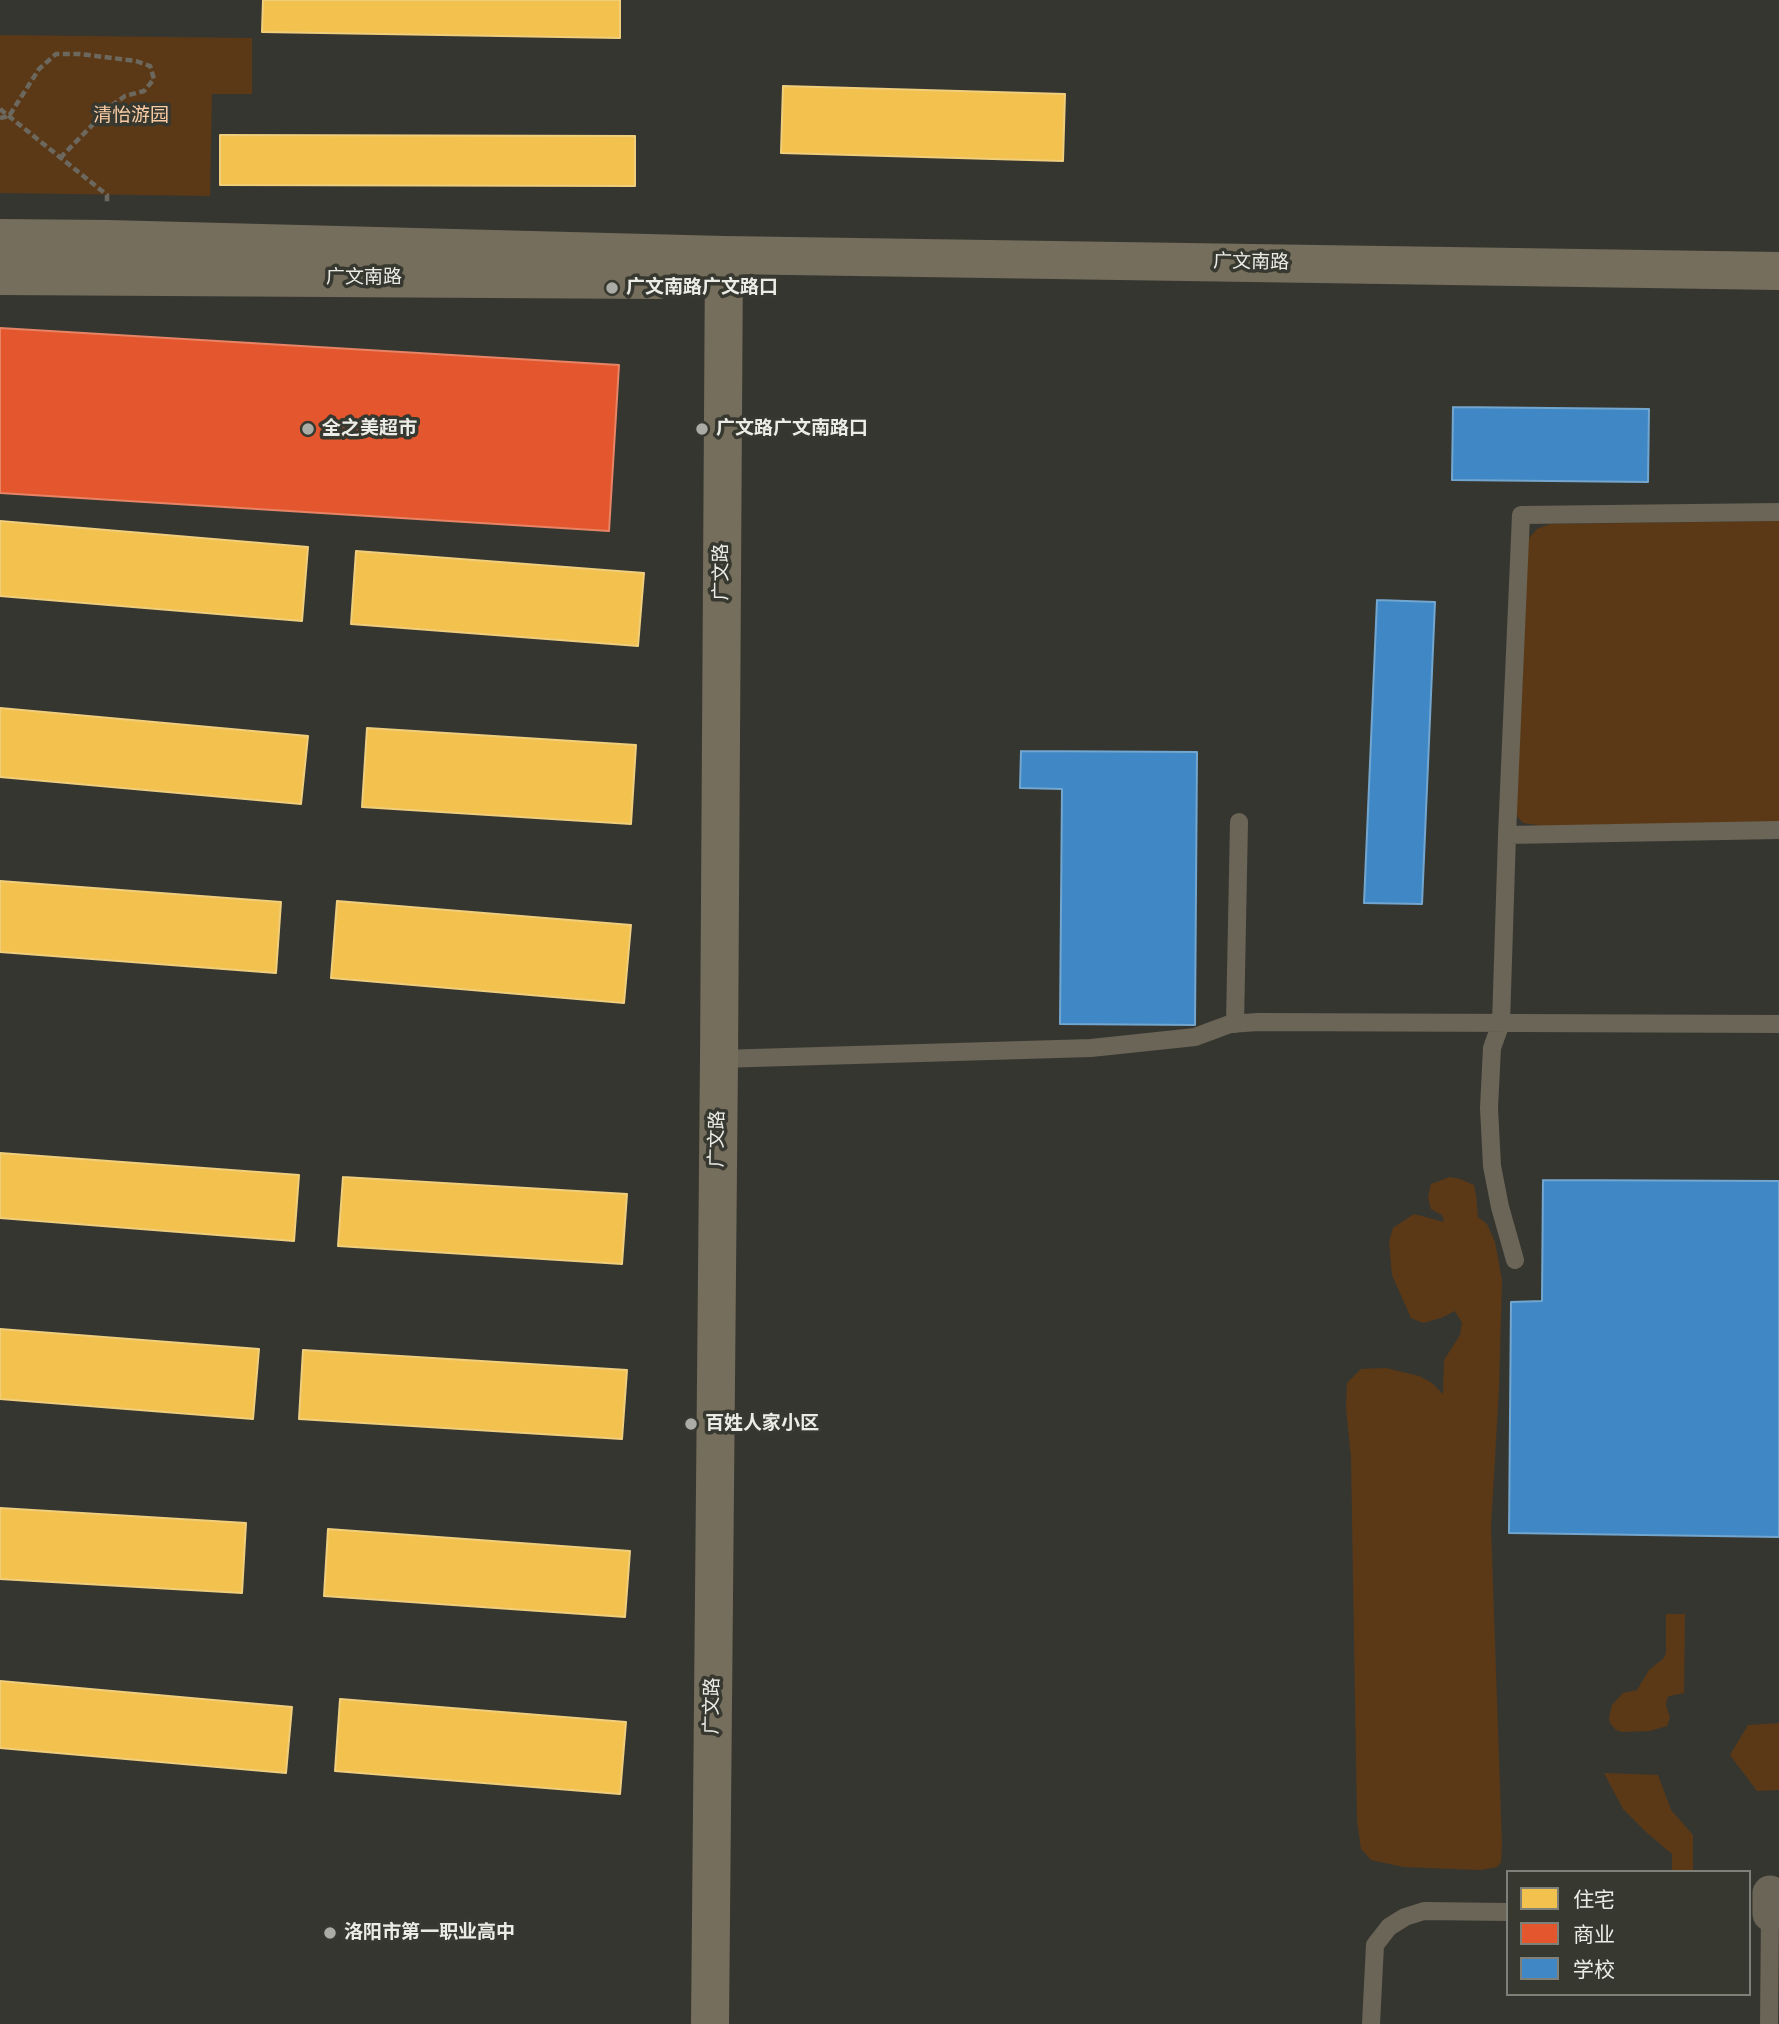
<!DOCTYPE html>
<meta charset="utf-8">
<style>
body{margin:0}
#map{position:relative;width:1779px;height:2024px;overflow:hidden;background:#363631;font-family:Poppins,"Noto Sans SC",sans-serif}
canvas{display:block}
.legend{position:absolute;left:1506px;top:1870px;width:245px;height:126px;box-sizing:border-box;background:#37382f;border:2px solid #7f8078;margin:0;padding:9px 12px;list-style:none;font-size:21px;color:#ebece6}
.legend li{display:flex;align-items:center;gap:14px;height:35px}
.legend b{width:35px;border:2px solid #7f8078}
</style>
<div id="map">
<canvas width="1779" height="2024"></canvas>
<ul class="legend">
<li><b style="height:19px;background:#f2c14e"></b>住宅</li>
<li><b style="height:19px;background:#e4572e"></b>商业</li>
<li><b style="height:19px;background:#3f88c5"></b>学校</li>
</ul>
</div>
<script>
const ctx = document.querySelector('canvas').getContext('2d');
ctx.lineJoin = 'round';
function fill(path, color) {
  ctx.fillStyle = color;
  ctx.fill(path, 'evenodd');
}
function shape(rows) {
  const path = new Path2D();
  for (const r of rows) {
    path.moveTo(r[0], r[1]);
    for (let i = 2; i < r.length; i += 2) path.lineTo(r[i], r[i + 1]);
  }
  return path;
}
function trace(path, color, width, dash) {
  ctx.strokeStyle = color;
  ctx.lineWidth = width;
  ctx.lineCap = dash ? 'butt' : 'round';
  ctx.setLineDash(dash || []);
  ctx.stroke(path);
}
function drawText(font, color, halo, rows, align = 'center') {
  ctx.font = font + ' Poppins,"Noto Sans SC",sans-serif';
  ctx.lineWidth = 7;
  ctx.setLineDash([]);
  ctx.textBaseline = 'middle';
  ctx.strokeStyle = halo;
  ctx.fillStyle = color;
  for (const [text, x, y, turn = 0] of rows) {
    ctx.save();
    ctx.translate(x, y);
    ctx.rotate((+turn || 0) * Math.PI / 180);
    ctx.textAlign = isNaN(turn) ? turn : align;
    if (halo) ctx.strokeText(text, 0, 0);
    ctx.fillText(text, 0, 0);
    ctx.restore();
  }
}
const green = shape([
 [0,35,252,38,252,94,212,94,210,196,0,193],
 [1779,521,1779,823,1543,826,1523,823,1516,815,1527,548,1529,538,1537,529,1550,524],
 [1450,1177,1460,1179,1474,1185,1476,1195,1478,1217,1487,1224,1495,1242,1502,1280,1499,1388,1491,1527,1502,1845,1501,1862,1497,1867,1481,1870,1403,1867,1371,1860,1361,1849,1357,1821,1351,1457,1346,1408,1347,1383,1361,1369,1386,1368,1419,1376,1432,1383,1443,1394,1444,1360,1460,1335,1462,1323,1455,1311,1441,1318,1423,1323,1411,1318,1392,1275,1389,1242,1393,1228,1414,1214,1444,1222,1442,1215,1431,1209,1428,1197,1431,1184],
 [1666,1614,1685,1614,1684,1693,1669,1696,1667,1699,1666,1706,1670,1717,1667,1726,1650,1731,1622,1732,1616,1730,1610,1723,1609,1717,1612,1705,1623,1693,1637,1690,1649,1670,1664,1658,1666,1653],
 [1779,1723,1779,1790,1757,1791,1730,1755,1748,1725],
 [1604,1773,1658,1775,1671,1810,1693,1835,1693,1872,1672,1872,1672,1854,1646,1832,1623,1809]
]);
const homes = shape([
 [263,0,620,0,620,38,262,32,263,0],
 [783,86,1065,94,1063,161,781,153,783,86],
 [220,135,635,136,635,186,220,185,220,135],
 [0,521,308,547,302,621,0,596,0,521],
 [356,551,644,573,638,646,351,624,356,551],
 [0,708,308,736,301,804,0,777,0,708],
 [367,728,636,745,631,824,362,807,367,728],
 [0,881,281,902,276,973,0,952,0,881],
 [337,901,631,925,624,1003,331,978,337,901],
 [0,1153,299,1175,294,1241,0,1218,0,1153],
 [343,1177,627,1194,622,1264,338,1246,343,1177],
 [0,1329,259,1349,253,1419,0,1399,0,1329],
 [303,1350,627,1370,622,1439,299,1419,303,1350],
 [0,1508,246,1523,242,1593,0,1579,0,1508],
 [328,1529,630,1551,625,1617,324,1596,328,1529],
 [0,1681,292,1707,286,1773,0,1748,0,1681],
 [340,1699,626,1722,620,1794,335,1771,340,1699]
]);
const shops = shape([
 [0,328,619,365,609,531,0,493,0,328]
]);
const schools = shape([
 [1453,407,1649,409,1648,482,1452,480,1453,407],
 [1377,600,1435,602,1422,904,1364,903,1377,600],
 [1021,751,1197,752,1195,1025,1060,1024,1062,789,1020,788,1021,751],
 [1543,1180,1779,1181,1779,1537,1509,1533,1511,1302,1542,1301,1543,1180]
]);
const path = shape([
 [0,109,107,195,107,203],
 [0,118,9,116,39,69,56,54,80,54,136,61,150,66,154,79,144,91,125,96,111,106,61,157]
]);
const lane = shape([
 [1507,835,1779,830],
 [1235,1024,1239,822],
 [719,1059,1091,1048,1195,1037,1230,1024,1258,1022,1779,1024],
 [1515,1260,1500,1207,1492,1166,1489,1108,1492,1048,1501,1023,1507,835,1521,515,1779,512],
 [1371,2024,1375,1945,1389,1927,1405,1917,1424,1911,1508,1912],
 [1769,2024,1770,1914]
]);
const street = shape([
 [1770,1893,1770,1914]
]);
const secondary = shape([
 [0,238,108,239,724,255,1779,271],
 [0,276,658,280,709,260],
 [710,2024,719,1059,724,255]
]);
const markers = [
 [612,288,7,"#acaca7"],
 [308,429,7,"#acaca7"],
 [702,429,7,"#acaca7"],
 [691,1424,7,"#acaca7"],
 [330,1933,7,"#acaca7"]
];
const parkNames = [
 ["清怡游园",131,116]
];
const streetNames = [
 ["广文南路",1251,263,1],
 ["广文南路",364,278],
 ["广文路",722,572,-90],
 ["广文路",718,1139,-89],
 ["广文路",713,1706,-89]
];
const poiNames = [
 ["广文南路广文路口",626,288],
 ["全之美超市",322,429],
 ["广文路广文南路口",716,429],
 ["百姓人家小区",705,1424],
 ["洛阳市第一职业高中",344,1933]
];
fill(green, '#5b3917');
fill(homes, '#f2c14e');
trace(homes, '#f0ce7c', 2);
fill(shops, '#e4572e');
trace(shops, '#e68465', 2);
fill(schools, '#3f88c5');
trace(schools, '#73a6cf', 2);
trace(path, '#6c685e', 4.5, [7, 3.5]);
trace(lane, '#6a6556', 18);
trace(street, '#6a6556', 35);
trace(secondary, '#756e5c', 38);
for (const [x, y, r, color] of markers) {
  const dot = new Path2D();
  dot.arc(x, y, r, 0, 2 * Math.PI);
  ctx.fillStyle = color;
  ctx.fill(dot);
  trace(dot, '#37382f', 2.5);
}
drawText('19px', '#f9cca5', '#37382f', parkNames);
drawText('19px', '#ebece6', '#37382f', streetNames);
drawText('bold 19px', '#ebece6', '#37382f', poiNames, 'left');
</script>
